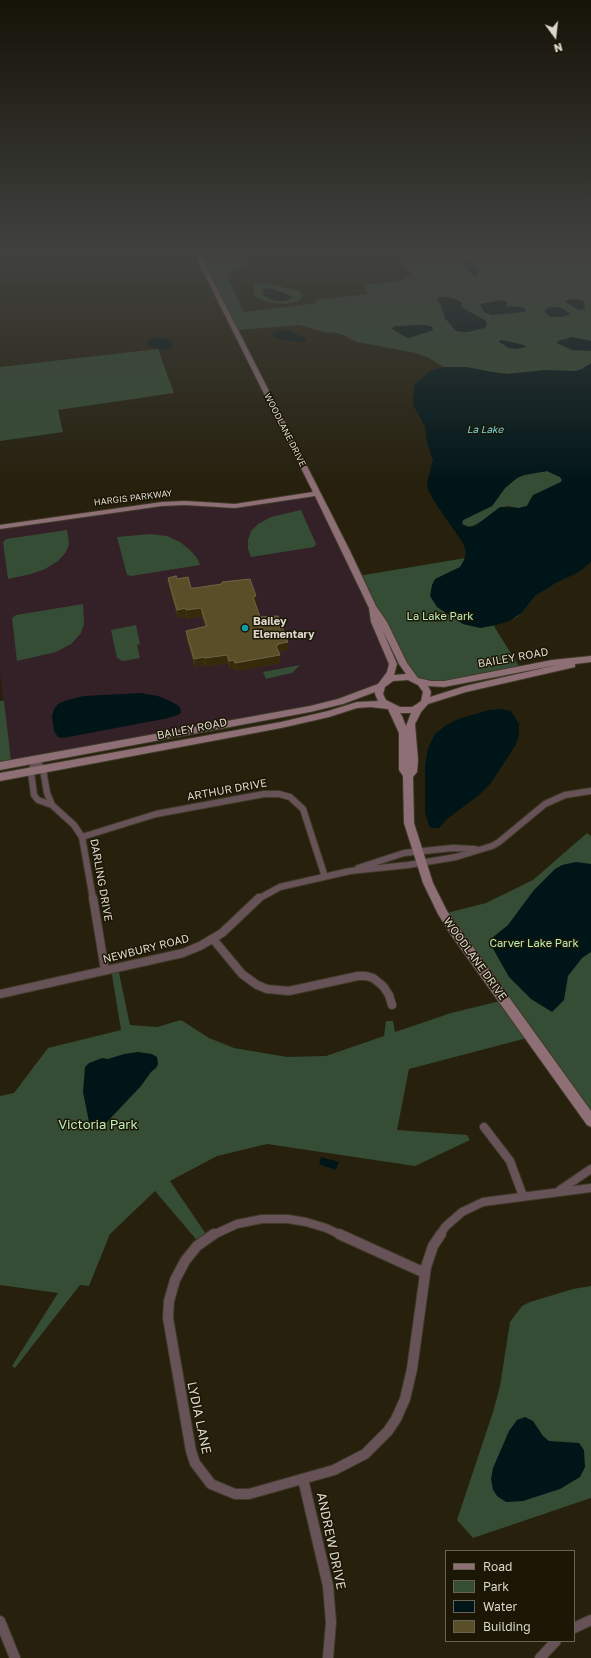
<!DOCTYPE html>
<style>
body{margin:0}
#map{position:relative;width:591px;height:1658px;overflow:hidden;background:#26200d;font-family:"Golos Text",sans-serif}
canvas{display:block}
.legend{position:absolute;left:445px;top:1550px;width:130px;height:92px;box-sizing:border-box;background:#1c1605;border:1px solid #686355;margin:0;padding:5px 7px;list-style:none;font-size:12px;color:#dbd7cc}
.legend li{display:flex;align-items:center;gap:8px;height:20px}
.legend b{width:20px;border:1px solid #686355}
.north{position:absolute;left:535px;top:16px;width:40px;height:40px;-webkit-text-stroke:3px #1c1605;paint-order:stroke;rotate:165deg;font-size:11px;font-weight:700;line-height:16px;text-align:center;color:#dbd7cc}
.north::after{content:'';display:block;margin:auto;width:14px;height:18px;background:#dbd7cc;clip-path:polygon(50% 0,100% 100%,50% 72%,0 100%)}
</style>
<div id="map">
<canvas width="591" height="1658"></canvas>
<ul class="legend">
<li><b style="height:5px;background:#8e6f76"></b>Road</li>
<li><b style="height:11px;background:#354d34"></b>Park</li>
<li><b style="height:11px;background:#001518"></b>Water</li>
<li><b style="height:11px;background:#5a4e29"></b>Building</li>
</ul>
<div class="north">N</div>
</div>
<script>
const ctx = document.querySelector('canvas').getContext('2d');
ctx.lineJoin = 'round';
function fill(path, color) {
  ctx.fillStyle = color;
  ctx.fill(path, 'evenodd');
}
function shape(rows) {
  const path = new Path2D();
  for (const r of rows) {
    path.moveTo(r[0], r[1]);
    for (let i = 2; i < r.length; i += 2) path.lineTo(r[i], r[i + 1]);
  }
  return path;
}
function trace(path, color, width, dash) {
  ctx.strokeStyle = color;
  ctx.lineWidth = width;
  ctx.lineCap = dash ? 'butt' : 'round';
  ctx.setLineDash(dash || []);
  ctx.stroke(path);
}
function drawText(font, color, halo, rows, align = 'center') {
  ctx.font = font + ' "Golos Text",sans-serif';
  ctx.lineWidth = 3;
  ctx.setLineDash([]);
  ctx.textBaseline = 'middle';
  ctx.strokeStyle = halo;
  ctx.fillStyle = color;
  for (const [text, x, y, turn = 0] of rows) {
    ctx.save();
    ctx.translate(x, y);
    ctx.rotate((+turn || 0) * Math.PI / 180);
    ctx.textAlign = isNaN(turn) ? turn : align;
    if (halo) ctx.strokeText(text, 0, 0);
    ctx.fillText(text, 0, 0);
    ctx.restore();
  }
}
const education = shape([
 [317,494,346,551,393,664,381,686,340,702,11,764,0,672,0,527,162,504,226,506]
]);
const green = shape([
 [200,255,246,255,249,263,227,275,244,312,286,307,317,303,315,300,368,294,364,285,400,281,411,275,398,255,591,255,591,424,544,370,507,374,492,372,466,367,444,367,427,357,416,353,357,342,338,333,324,332,299,325,239,330],
 [440,297,452,298,460,301,461,307,486,321,487,323,485,328,463,332,456,331,445,318,441,305,437,300],
 [414,325,431,326,433,330,407,338,392,329,394,327],
 [256,283,268,283,298,291,303,296,299,301,286,304,266,302,254,296,253,285],
 [158,349,174,393,58,410,63,432,0,441,0,367],
 [547,471,560,477,562,480,561,482,531,498,527,506,519,508,507,506,495,511,483,521,470,527,462,524,463,520,492,506,505,488,517,478,524,475],
 [301,510,316,544,314,547,251,557,248,549,248,540,251,531,258,524,271,517],
 [67,530,69,544,66,552,58,561,45,569,31,574,8,579,3,542,6,539],
 [150,534,167,536,180,542,191,551,197,558,200,565,131,576,127,575,117,537],
 [555,543,576,573,558,582,535,596,522,613,517,617,494,626,520,668,449,683,414,679,358,576],
 [83,604,84,624,81,633,71,644,56,652,17,661,12,618,16,615],
 [136,625,140,644,137,645,140,658,123,661,117,658,111,630],
 [300,665,292,673,278,676,266,679,263,672],
 [0,701,4,701,11,760,0,762],
 [587,833,591,836,591,1121,531,1037,409,1069,397,1130,467,1135,470,1140,415,1166,267,1144,217,1156,170,1181,208,1237,200,1244,155,1191,110,1234,89,1286,80,1285,15,1368,12,1366,58,1293,0,1285,0,1096,14,1093,48,1048,121,1030,111,969,118,968,130,1025,157,1027,181,1020,209,1038,234,1048,287,1057,326,1056,384,1036,386,1021,393,1021,395,1032,451,1013,504,1000,443,914,486,903,533,880],
 [591,1286,591,1498,473,1538,457,1520,493,1412,500,1386,510,1322,522,1306,530,1302,573,1289]
]);
const water = shape([
 [471,259,473,264,481,268,477,276,475,276,465,269,462,265,464,260],
 [263,289,268,288,284,293,291,296,292,298,285,301,275,301,264,296],
 [439,297,446,297,460,301,462,303,461,307,486,321,486,327,468,332,456,331,445,318,441,305,437,299],
 [579,299,584,302,585,309,579,310,565,302,567,300],
 [502,300,507,302,506,306,522,307,525,309,525,312,492,315,484,312,480,304],
 [549,307,558,307,565,310,569,313,569,315,561,317,550,317,544,311],
 [426,325,432,327,433,330,409,338,392,329,393,327,396,326],
 [287,330,305,338,307,341,299,342,280,339,274,337,272,334,276,331],
 [572,337,591,341,591,351,572,350,557,343,558,341],
 [158,338,166,339,171,342,173,348,163,350,148,346,147,343,150,339],
 [502,340,524,345,526,347,517,349,509,348,499,342,499,341],
 [591,363,591,562,579,572,558,582,535,596,522,613,509,621,497,625,480,628,463,624,437,607,430,596,432,585,435,579,460,567,464,560,466,552,463,543,436,504,428,490,427,482,433,460,427,443,425,426,413,405,414,387,415,384,430,371,444,367,466,367,492,372,507,374,548,370,575,371,582,369],
 [547,471,560,477,562,480,561,482,533,495,527,506,519,508,500,507,475,526,467,527,462,524,463,520,492,506,505,488,517,478,524,475],
 [140,693,158,696,170,701,179,706,181,710,180,714,169,718,63,738,58,737,54,731,52,716,54,709,58,704,67,700,84,696],
 [502,709,511,711,519,724,519,736,515,746,491,783,479,795,447,819,439,828,431,828,429,825,425,813,425,765,428,748,435,734,445,726,458,719,489,710],
 [576,862,591,864,591,952,582,958,568,976,564,1000,552,1012,531,999,509,977,492,947,491,941,492,938,508,925,534,890,555,869,562,865],
 [138,1052,152,1054,157,1057,158,1064,156,1068,151,1072,141,1086,106,1123,102,1126,93,1125,89,1122,83,1092,85,1067,89,1063,102,1058,108,1059,124,1054],
 [321,1157,339,1162,336,1170,319,1164],
 [525,1417,533,1421,543,1436,549,1441,579,1443,584,1450,585,1467,580,1477,560,1489,523,1501,506,1502,497,1496,493,1490,491,1479,493,1468,509,1431,517,1420]
]);
const streetFar2 = shape([
 [35,760,43,769,47,793,52,805,74,825,82,837,93,899],
 [35,760,31,772,34,795,38,800,52,805],
 [82,837,156,814,264,794,279,794,290,797,303,809,325,877],
 [358,868,404,853,453,848,475,849],
 [258,899,280,887,350,871,408,865,456,857,492,846,499,842,545,804,565,795,591,791]
]);
const streetFar1 = shape([
 [93,898,105,970],
 [213,939,242,974,257,985,267,989,289,991,358,976,366,976,373,978,383,986,389,995,392,1005],
 [0,994,183,953,200,946,222,933,259,898],
 [484,1127,510,1161,523,1196],
 [560,1190,591,1169],
 [213,1235,237,1224,262,1219,288,1219,306,1222,326,1228,341,1235],
 [440,1235,445,1227,462,1212,483,1202,591,1188]
]);
const street = shape([
 [214,1234,197,1246,185,1261,175,1280,169,1301,168,1318,191,1451,195,1463,211,1484,235,1494,249,1494,334,1470,365,1454,388,1431,396,1419,405,1399,412,1369,426,1267,433,1246,441,1234],
 [339,1234,425,1273],
 [303,1479,328,1586,331,1622,328,1658],
 [0,1621,15,1658],
 [574,1628,591,1620],
 [540,1658,556,1641]
]);
const secondary = shape([
 [195,255,200,255,350,551,376,606,387,622,407,663,418,678,431,681,444,681,552,660,591,656,591,662,575,664,575,667,466,692,428,704,421,712,415,724,418,760,417,772,413,777,414,823,433,883,447,911,591,1111,591,1127,587,1125,451,935,438,914,423,883,404,823,403,776,399,770,399,733,388,709,370,707,357,708,329,717,281,728,0,781,0,773,281,722,328,711,357,702,378,701,375,694,375,692,343,704,310,712,0,770,0,762,310,706,338,699,378,684,387,672,389,664,371,622,369,608,315,496,235,508,185,505,162,506,0,529,0,525,162,502,185,501,235,504,313,492,195,255],
 [382,629,399,664,406,674,394,675,397,664,382,629],
 [557,665,465,686,430,697,431,692,428,686,444,687,557,665],
 [408,680,418,685,423,692,421,701,417,704,412,707,400,707,386,700,383,694,385,687,393,681,408,680],
 [400,713,411,713,406,726,402,716,400,713]
]);
const wall = shape([
 [168,578,177,579,191,588,195,588,222,584,222,582,257,605,256,605,260,617,288,642,288,650,279,652,280,655,280,663,236,671,235,668,230,669,228,663,206,667,205,665,195,667,187,640,186,631,205,626,202,616,187,619,186,617,178,618,169,586]
]);
const shadedWall = shape([
 [256,596,257,605,253,605,253,597],
 [186,608,186,617,178,618,177,610],
 [201,608,202,616,187,619,186,610],
 [288,642,288,650,278,652,276,646,278,644],
 [227,655,228,663,206,667,205,658],
 [280,655,280,663,236,671,235,663],
 [204,657,205,665,195,667,194,659],
 [234,660,235,668,230,669,229,661]
]);
const building = shape([
 [176,576,177,579,188,577,191,588,195,588,222,584,222,582,250,579,256,596,253,597,260,617,278,616,288,642,278,644,278,645,276,646,280,655,235,663,234,660,229,661,227,655,205,658,204,657,194,659,186,631,207,626,201,608,186,610,186,608,177,610,168,578,176,576]
]);
const markers = [
 [245,628,4,"#0f9aa8"]
];
const farStreetnames = [
 ["WOODLANE DRIVE",285,430,63],
 ["HARGIS PARKWAY",133,498,-7]
];
const farWaternames = [
 ["La Lake",485,430]
];
const parkNames = [
 ["La Lake Park",440,617],
 ["Carver Lake Park",534,944]
];
const poiNames = [
 ["Bailey",253,622],
 ["Elementary",253,635]
];
const streetNames = [
 ["BAILEY ROAD",513,658,-10],
 ["BAILEY ROAD",192,729,-11],
 ["ARTHUR DRIVE",227,790,-10],
 ["DARLING DRIVE",101,880,80],
 ["NEWBURY ROAD",146,949,-14],
 ["WOODLANE DRIVE",475,959,54]
];
const nearParknames = [
 ["Victoria Park",98,1125]
];
const nearStreetnames = [
 ["LYDIA LANE",199,1418,78],
 ["ANDREW DRIVE",331,1541,78]
];
fill(education, '#342127');
fill(green, '#354d34');
fill(water, '#001518');
trace(streetFar2, '#3f3a28', 8);
trace(streetFar1, '#3f3a28', 10);
trace(street, '#3f3a28', 12);
trace(secondary, '#3f3a28', 2);
trace(streetFar2, '#665257', 6);
trace(streetFar1, '#665257', 8);
trace(street, '#665257', 10);
fill(secondary, '#8e6f76');
fill(wall, '#4a3e16');
fill(shadedWall, '#352b0a');
fill(building, '#5a4e29');
trace(building, '#6e6443', 1);
const sky = ctx.createLinearGradient(0, 0, 0, 487);
sky.addColorStop(0, '#151207');
sky.addColorStop(0.52, '#414240');
sky.addColorStop(1, '#41424000');
ctx.fillStyle = sky;
ctx.fillRect(0, 0, 591, 487);
for (const [x, y, r, color] of markers) {
  const dot = new Path2D();
  dot.arc(x, y, r, 0, 2 * Math.PI);
  ctx.fillStyle = color;
  ctx.fill(dot);
  trace(dot, '#1c1605', 1.5);
}
drawText('9px', '#dbd7cc', '#1c1605', farStreetnames);
drawText('italic 10px', '#79d6e1', '#1c1605', farWaternames);
drawText('11px', '#bbeeb8', '#1c1605', parkNames);
drawText('bold 11px', '#dbd7cc', '#1c1605', poiNames, 'left');
drawText('11px', '#dbd7cc', '#1c1605', streetNames);
drawText('13px', '#bbeeb8', '#1c1605', nearParknames);
drawText('13px', '#dbd7cc', '#1c1605', nearStreetnames);
</script>
